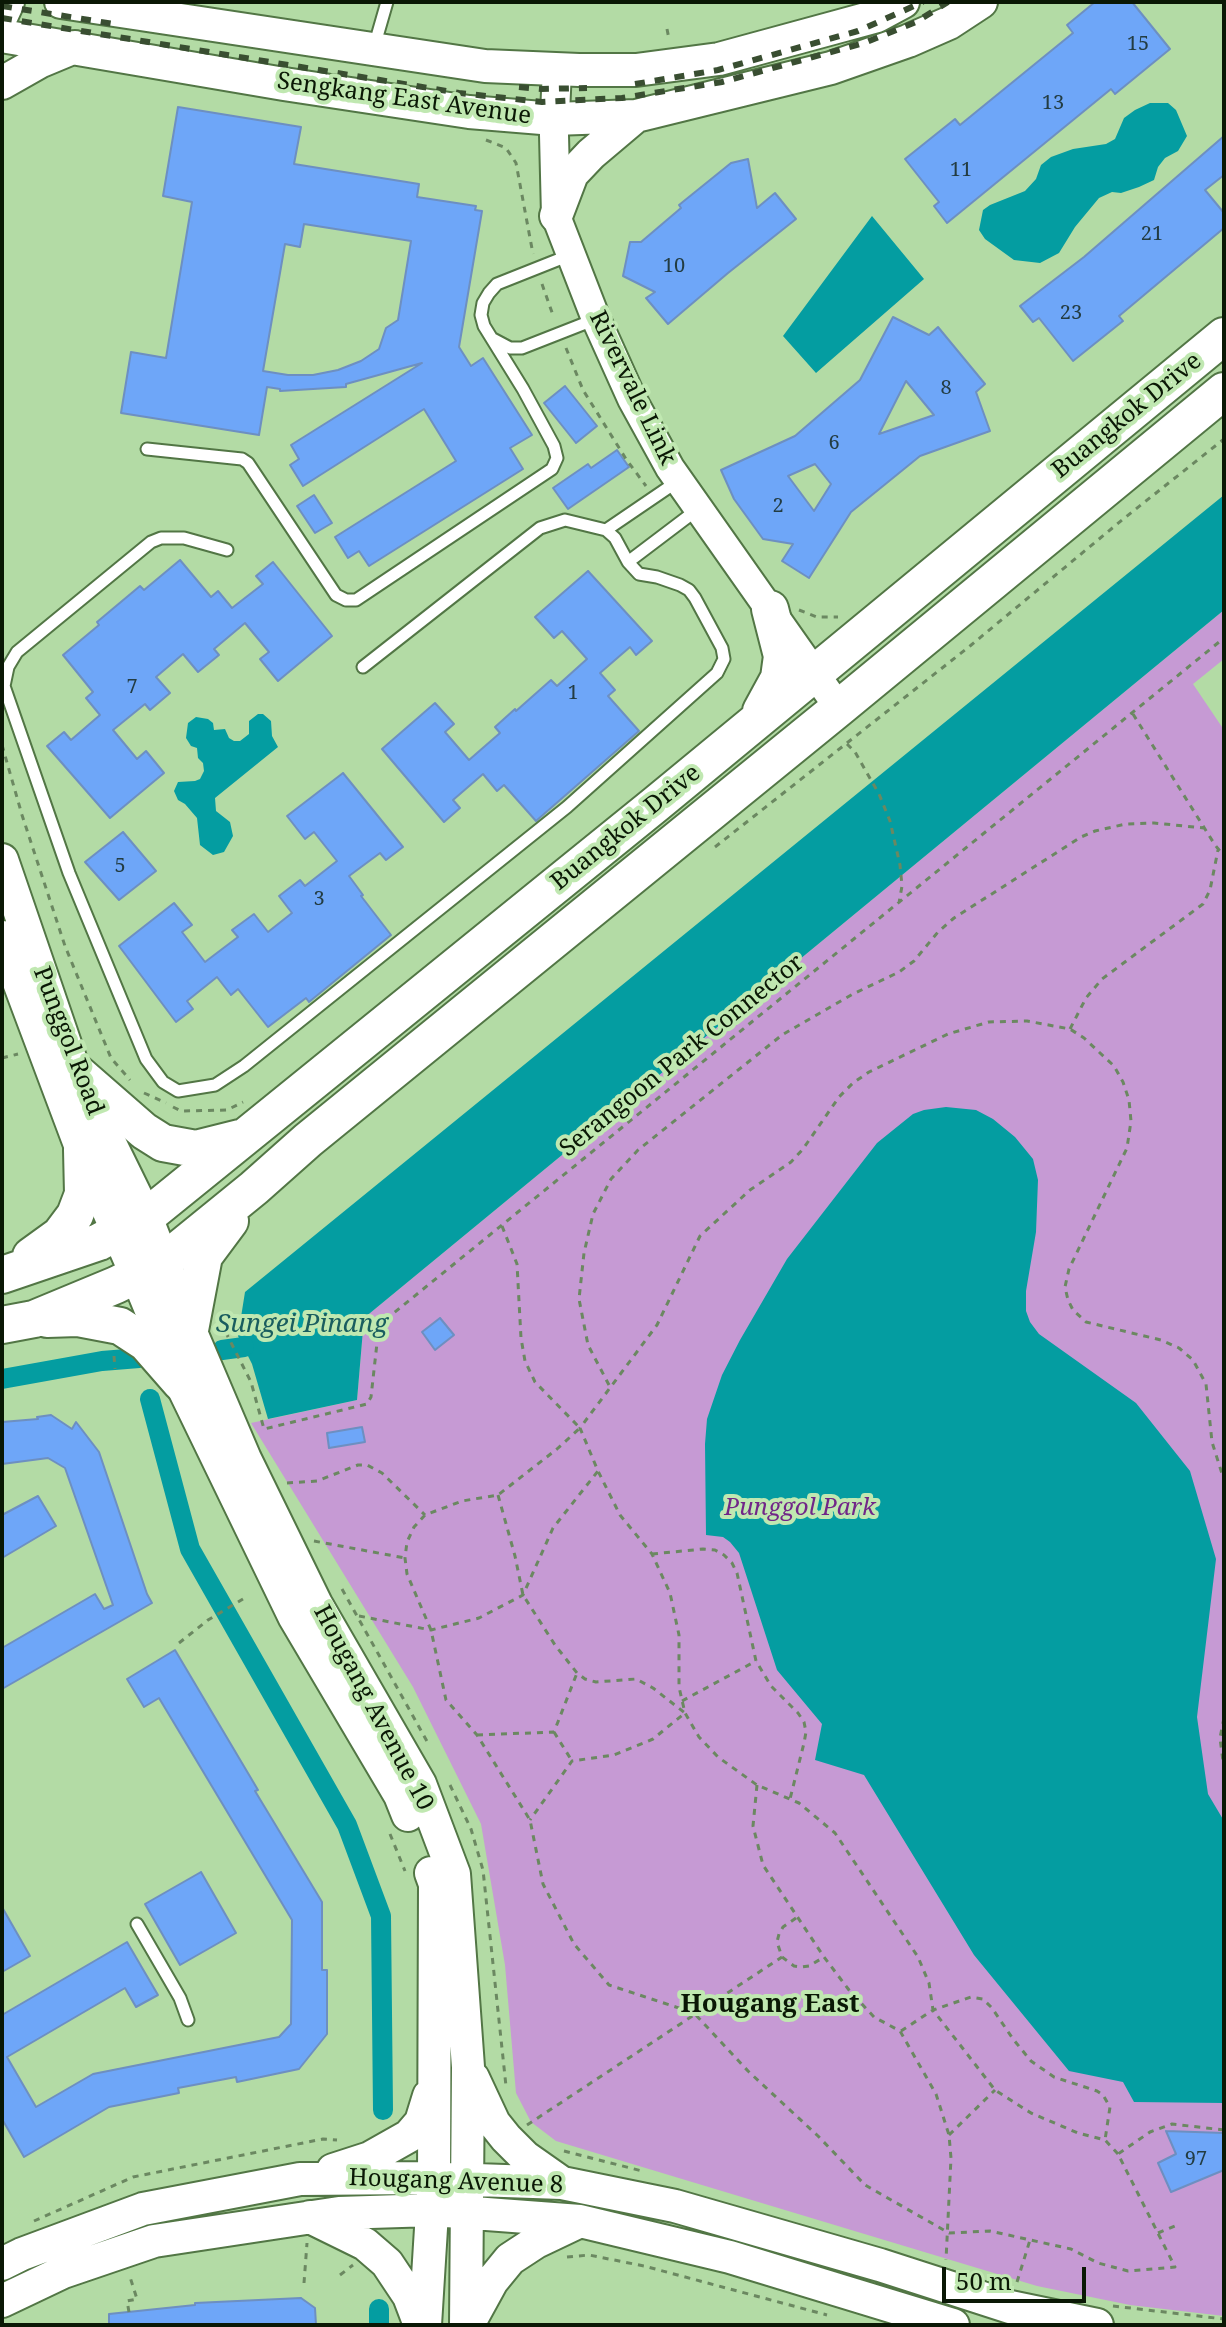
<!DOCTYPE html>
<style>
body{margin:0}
#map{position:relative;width:1226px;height:2327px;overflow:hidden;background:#b3dba5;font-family:"Noto Serif",serif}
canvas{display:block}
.frame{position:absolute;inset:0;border:4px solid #0a1805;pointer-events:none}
.scale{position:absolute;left:942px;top:2267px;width:144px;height:36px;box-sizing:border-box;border:4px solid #0a1805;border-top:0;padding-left:10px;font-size:24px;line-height:28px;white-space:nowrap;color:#0a1805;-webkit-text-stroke:6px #c0e8b1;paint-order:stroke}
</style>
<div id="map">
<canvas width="1226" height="2327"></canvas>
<div class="frame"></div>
<div class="scale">50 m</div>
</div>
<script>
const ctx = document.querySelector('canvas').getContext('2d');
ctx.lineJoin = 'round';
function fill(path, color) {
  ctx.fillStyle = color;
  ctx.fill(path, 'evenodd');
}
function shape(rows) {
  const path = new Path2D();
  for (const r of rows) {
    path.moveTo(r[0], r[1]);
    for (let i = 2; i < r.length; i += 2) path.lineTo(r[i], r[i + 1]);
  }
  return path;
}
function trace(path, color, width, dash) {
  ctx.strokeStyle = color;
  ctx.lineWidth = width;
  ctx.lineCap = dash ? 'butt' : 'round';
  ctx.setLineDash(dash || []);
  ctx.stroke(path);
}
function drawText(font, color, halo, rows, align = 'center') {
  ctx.font = font + ' "Noto Serif",serif';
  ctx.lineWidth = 8;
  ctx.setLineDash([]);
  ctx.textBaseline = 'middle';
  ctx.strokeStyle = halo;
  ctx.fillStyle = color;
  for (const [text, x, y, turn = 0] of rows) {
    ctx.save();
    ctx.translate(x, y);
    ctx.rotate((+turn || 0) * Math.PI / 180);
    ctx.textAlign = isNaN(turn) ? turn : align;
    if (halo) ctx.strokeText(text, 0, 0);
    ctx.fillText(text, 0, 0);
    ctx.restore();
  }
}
const green = shape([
 [1224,610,1224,659,1193,684,1224,730,1224,2316,1130,2305,1037,2286,556,2141,531,2122,516,2093,505,1965,481,1824,413,1687,251,1423,357,1400,364,1318]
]);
const water = shape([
 [1150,103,1168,103,1176,110,1187,136,1178,151,1165,158,1158,167,1154,180,1139,187,1121,193,1112,192,1099,198,1075,227,1059,253,1040,263,1014,260,985,239,979,230,983,210,990,205,1025,191,1036,179,1041,165,1051,157,1073,149,1106,144,1115,139,1124,118,1135,110],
 [872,216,924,279,816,373,783,336],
 [1224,495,1224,610,364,1318,357,1400,268,1419,252,1364,238,1336,245,1292],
 [258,714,263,714,271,721,272,736,278,747,215,798,216,811,230,822,233,836,224,852,213,855,200,845,197,818,185,804,178,800,174,791,178,782,195,781,200,779,204,771,203,763,198,758,197,748,191,746,186,738,188,723,196,717,208,719,213,723,214,730,225,729,229,738,234,741,240,741,249,734,249,721],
 [946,1107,976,1110,993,1119,1015,1137,1033,1159,1038,1180,1036,1232,1026,1291,1026,1311,1030,1322,1039,1334,1136,1403,1190,1471,1216,1559,1197,1717,1208,1794,1224,1821,1224,2103,1134,2102,1123,2082,1069,2071,974,1955,864,1775,815,1760,822,1724,777,1670,739,1553,730,1542,723,1537,706,1535,705,1444,707,1419,722,1375,740,1340,787,1259,877,1143,913,1114,924,1110]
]);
const canal = shape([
 [222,1350,244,1347],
 [2,1379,102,1361,139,1358],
 [150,1399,190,1549,347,1825,381,1916,383,2110],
 [379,2309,379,2325]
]);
const building = shape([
 [1095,2,1132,2,1170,49,1115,94,1111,89,947,223,934,206,939,202,905,159,955,119,960,125,1073,33,1067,25,1095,2],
 [178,107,301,127,294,164,419,184,417,197,476,206,475,210,482,211,459,347,471,366,483,358,532,435,510,448,523,469,369,566,359,551,348,558,335,537,456,461,424,409,303,486,290,465,299,459,291,445,422,363,346,384,346,387,280,391,280,389,267,387,259,435,121,413,131,352,166,358,192,202,163,196,178,107],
 [304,224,411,241,398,320,386,328,379,349,361,361,338,370,313,375,288,375,263,371,285,244,300,247,304,224],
 [1224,136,1224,175,1205,190,1224,213,1224,228,1119,316,1123,321,1073,361,1039,318,1033,322,1020,306,1084,257,1224,136],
 [748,159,757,208,775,193,796,219,728,273,668,324,646,298,655,292,623,276,630,242,641,242,681,208,679,205,731,163,748,159],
 [893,317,929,335,938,327,985,384,976,392,990,431,920,456,851,512,809,578,782,561,793,544,763,539,734,499,721,470,795,436,860,380,893,317],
 [906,381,934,415,879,434,906,381],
 [815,464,831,484,814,511,788,476,815,464],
 [565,386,597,426,576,443,544,403,565,386],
 [617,450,629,467,568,509,553,488,588,464,591,468,617,450],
 [314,495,332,523,315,533,297,506,314,495],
 [180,560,211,597,218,591,232,608,263,584,256,576,273,562,332,636,278,681,260,659,269,652,245,623,214,649,219,655,198,672,183,654,156,677,170,693,150,710,145,704,113,730,137,759,146,751,164,773,110,818,47,746,64,732,71,740,100,715,86,698,93,692,63,655,99,625,97,622,140,586,144,590,180,560],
 [588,571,652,641,636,655,630,647,600,673,615,690,608,696,639,731,536,821,504,785,497,791,483,774,453,800,460,808,444,822,382,749,435,703,454,724,445,732,469,760,500,733,495,727,515,709,516,711,551,680,557,686,587,659,562,631,554,638,535,617,588,571],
 [343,773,403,847,386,860,380,853,349,876,363,895,361,896,391,935,309,1002,306,998,268,1027,238,989,231,995,217,977,187,1001,193,1009,176,1022,119,946,174,903,192,925,182,932,205,962,238,937,232,930,254,914,268,932,292,913,279,896,300,880,305,886,337,861,314,832,305,839,287,816,343,773],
 [123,832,156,871,119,900,85,862,123,832],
 [440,1318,454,1335,435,1350,422,1332,440,1318],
 [51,1415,72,1429,76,1422,99,1452,147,1594,152,1603,2,1689,2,1648,95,1594,104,1609,113,1605,65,1468,48,1458,2,1464,2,1422,38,1419,37,1417,51,1415],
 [362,1427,365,1442,329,1448,327,1433,362,1427],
 [38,1496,56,1526,2,1558,2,1515,38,1496],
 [175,1650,258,1790,255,1791,322,1902,322,1970,327,1970,327,2034,299,2069,237,2082,236,2077,178,2088,179,2093,109,2107,24,2157,2,2119,2,2015,127,1942,158,1995,136,2007,125,1988,7,2057,36,2107,93,2074,279,2037,291,2024,292,1920,159,1698,144,1707,127,1679,175,1650],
 [201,1872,236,1933,180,1965,145,1904,201,1872],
 [2,1907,30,1956,2,1972,2,1907],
 [1166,2131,1224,2133,1224,2170,1171,2192,1158,2163,1176,2154,1166,2131],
 [301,2298,315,2308,316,2325,109,2325,109,2314,195,2305,195,2303,301,2298]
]);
const path = shape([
 [667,29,669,39],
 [486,140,506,148,516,163,533,254],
 [542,284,554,318],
 [566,348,583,390,626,459,646,486],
 [799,610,817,617,838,617],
 [1133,714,1215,845,1224,856],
 [847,744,855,752,879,794,890,821,900,865,902,886,899,903],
 [2,745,22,815,65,946,111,1058,130,1080],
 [715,847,970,646,1122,520,1224,439],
 [1070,1029,1086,998,1102,979,1203,904,1210,890,1218,850],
 [2,1058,18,1054],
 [144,1093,166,1103],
 [173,1107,181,1111,227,1110,243,1102],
 [502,1226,517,1264,521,1338,525,1361,535,1382,580,1428,557,1449,498,1495,462,1501,425,1515,414,1527,407,1542,405,1558,407,1574,431,1630,446,1700,477,1735,530,1820,543,1884,574,1944,609,1985,694,2013,748,2071,818,2136,865,2185,949,2233,990,2231,1071,2249,1098,2263,1128,2271,1175,2267,1118,2154,1150,2132,1172,2124,1224,2130],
 [220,1321,251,1382,264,1429,367,1404,371,1397,379,1325,1224,638],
 [114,1356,115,1369],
 [609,1385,588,1345,579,1299,584,1253,593,1214,611,1179,638,1150,782,1035,853,994,899,972,914,961,938,932,954,918,1081,837,1095,831,1126,824,1154,823,1204,828],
 [287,1483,317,1481,358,1465,367,1465,382,1473,425,1515],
 [498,1495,515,1556,523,1595,555,1645,577,1673,585,1679,596,1682,636,1679,653,1688,685,1713,653,1739,614,1755,572,1761,530,1820],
 [314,1541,405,1558],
 [652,1554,703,1549,715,1550,724,1555,732,1563,737,1573,756,1661,771,1686,798,1713,804,1722,806,1732,804,1743,790,1799],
 [342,1589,428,1743],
 [359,1616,431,1630,479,1618,523,1595,553,1528,598,1471],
 [179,1643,208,1620,243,1599],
 [682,1701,756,1661],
 [1224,1718,1220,1738,1224,1769],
 [554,1732,572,1761],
 [477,1735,554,1732,577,1673],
 [450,1785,471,1829,483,1870,506,2086],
 [757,1785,753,1826,763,1865,824,1957,849,1990,874,2017,900,2031,936,2094,949,2135,951,2158,946,2260],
 [390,1834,405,1871],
 [796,1918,783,1927,779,1934,777,1942,782,1957,794,1966,801,1967,809,1966,824,1957],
 [901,2031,933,2010,971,1997,983,1999,992,2008,1013,2039,1031,2061,1054,2077,1097,2091,1103,2095,1110,2107,1105,2140],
 [527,2125,782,1957],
 [949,2135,995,2090],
 [564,2151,642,2171],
 [1118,2154,1105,2140,1078,2133,1031,2113,995,2090,933,2010,929,1983,918,1957,835,1833,799,1803,757,1785,718,1757,699,1737,685,1713,679,1687,679,1635,670,1593,652,1554,620,1515,598,1471,580,1428,657,1325,700,1236,750,1190,791,1162,803,1149,839,1097,853,1083,869,1072,948,1034,989,1022,1027,1021,1070,1029,1084,1038,1114,1066,1123,1082,1129,1100,1131,1121,1127,1148,1069,1269,1065,1287,1068,1300,1073,1310,1086,1322,1161,1340,1179,1348,1193,1360,1206,1384,1212,1442,1224,1480],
 [34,2221,133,2177,323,2139,337,2140],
 [1158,2233,1180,2224],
 [567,2257,589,2255,644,2266,827,2315],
 [340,2275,353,2265],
 [1017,2282,1030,2240],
 [304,2283,307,2243],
 [1113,2306,1224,2319],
 [129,2312,127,2301,137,2299,130,2277]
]);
const service = shape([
 [374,47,387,2],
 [493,339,510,348,522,348,596,319],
 [147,449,242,459,248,463,336,595,346,600,356,600,552,469,557,458,554,446,523,389,484,326,481,315,483,303,489,293,497,284,570,255],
 [606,530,678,481],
 [227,550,184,538,161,538,151,542,17,652,8,667,4,686,69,873,146,1059,163,1082,178,1091,215,1085,244,1066,567,807,717,673,724,659,722,648,695,598,689,590,680,585,657,577,639,574,628,562,615,538,606,530,565,520,540,528,363,667],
 [628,562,698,509],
 [137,1924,180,1998,188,2020]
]);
const tertiary = shape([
 [557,70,554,135,556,216,596,319,632,399,670,468,839,708]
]);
const secondary = shape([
 [61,2,485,66,579,70,636,70,719,59,877,16,903,2],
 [2,15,8,2],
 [2,36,284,84,469,112,554,119,636,116,831,68,908,41,949,23,981,2],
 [2,83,39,62,75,47],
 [556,216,572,174,591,154,636,116],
 [2,860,74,1070,146,1217,190,1330,245,1459,316,1604,420,1784,454,1874,468,2067,466,2325],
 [2,937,82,1150,137,1276,181,1383,294,1616,400,1795,408,1815],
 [473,2078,494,2123,506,2138,525,2157,562,2183],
 [333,2170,370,2158,409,2136,421,2122,429,2096],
 [310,2217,365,2244,387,2263,409,2296,420,2325],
 [2,2264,22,2254,143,2209,300,2179,419,2178,562,2183,675,2206,880,2265,1010,2307,1097,2325],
 [2,2301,63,2272,154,2241,339,2213,433,2210,580,2221,730,2257,953,2325],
 [469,2323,492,2281,510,2259,536,2242,578,2222],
 [425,2325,434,2180,435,1884,431,1873]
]);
const primary = shape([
 [761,711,779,678,782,656,770,609],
 [74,1070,144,1131,163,1143,196,1149,240,1138],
 [31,1256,60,1235,75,1215,83,1194,82,1150],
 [2,1275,99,1242,146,1217,656,804,1224,336],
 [47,1319,78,1318,120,1326,146,1343,181,1383],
 [2,1325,34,1319,116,1285,163,1262,254,1188,308,1140,839,708,1224,391],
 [190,1330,204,1256,230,1221]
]);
const rail = shape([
 [2,6,120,25],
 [2,18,459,93,542,102,622,98,722,82,864,43,916,22,948,2],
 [635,84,718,70,858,31,923,2],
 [519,87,541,89,587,88]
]);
const numberNames = [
 ["15",1138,44],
 ["13",1053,103],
 ["11",961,170],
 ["21",1152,234],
 ["10",674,266],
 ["23",1071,313],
 ["8",946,388],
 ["6",834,443],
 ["2",778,506],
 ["7",132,687],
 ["1",573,693],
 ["5",120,866],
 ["3",319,899],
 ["97",1196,2159]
];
const streetNames = [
 ["Sengkang East Avenue",404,99,8],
 ["Rivervale Link",632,388,64],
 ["Buangkok Drive",1127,416,-39],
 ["Buangkok Drive",626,828,-39],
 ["Punggol Road",68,1041,69],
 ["Serangoon Park Connector",682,1056,-39],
 ["Hougang Avenue 10",373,1708,62],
 ["Hougang Avenue 8",456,2182,2]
];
const parkNames = [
 ["Punggol Park",800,1508]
];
const waterNames = [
 ["Sungei Pinang",302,1325]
];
const neighbourhoodNames = [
 ["Hougang East",770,2005]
];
fill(green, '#c69ad4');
fill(water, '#049da1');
trace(canal, '#049da1', 20);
fill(building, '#6ea6f8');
trace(building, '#6d8fc1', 2);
trace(service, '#527645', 15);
trace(tertiary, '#527645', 32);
trace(secondary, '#527645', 36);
trace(primary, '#527645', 40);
trace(path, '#6b8861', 3, [6, 6]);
trace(service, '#fff', 11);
trace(tertiary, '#fff', 28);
trace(secondary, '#fff', 32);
trace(primary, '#fff', 36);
trace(rail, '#394e31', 6, [10, 10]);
drawText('20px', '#233c42', null, numberNames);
drawText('24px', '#0a1805', '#c0e8b1', streetNames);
drawText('italic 24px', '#712688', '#c0e8b1', parkNames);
drawText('italic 26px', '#195d5f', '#c0e8b1', waterNames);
drawText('bold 26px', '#0a1805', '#c0e8b1', neighbourhoodNames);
</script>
